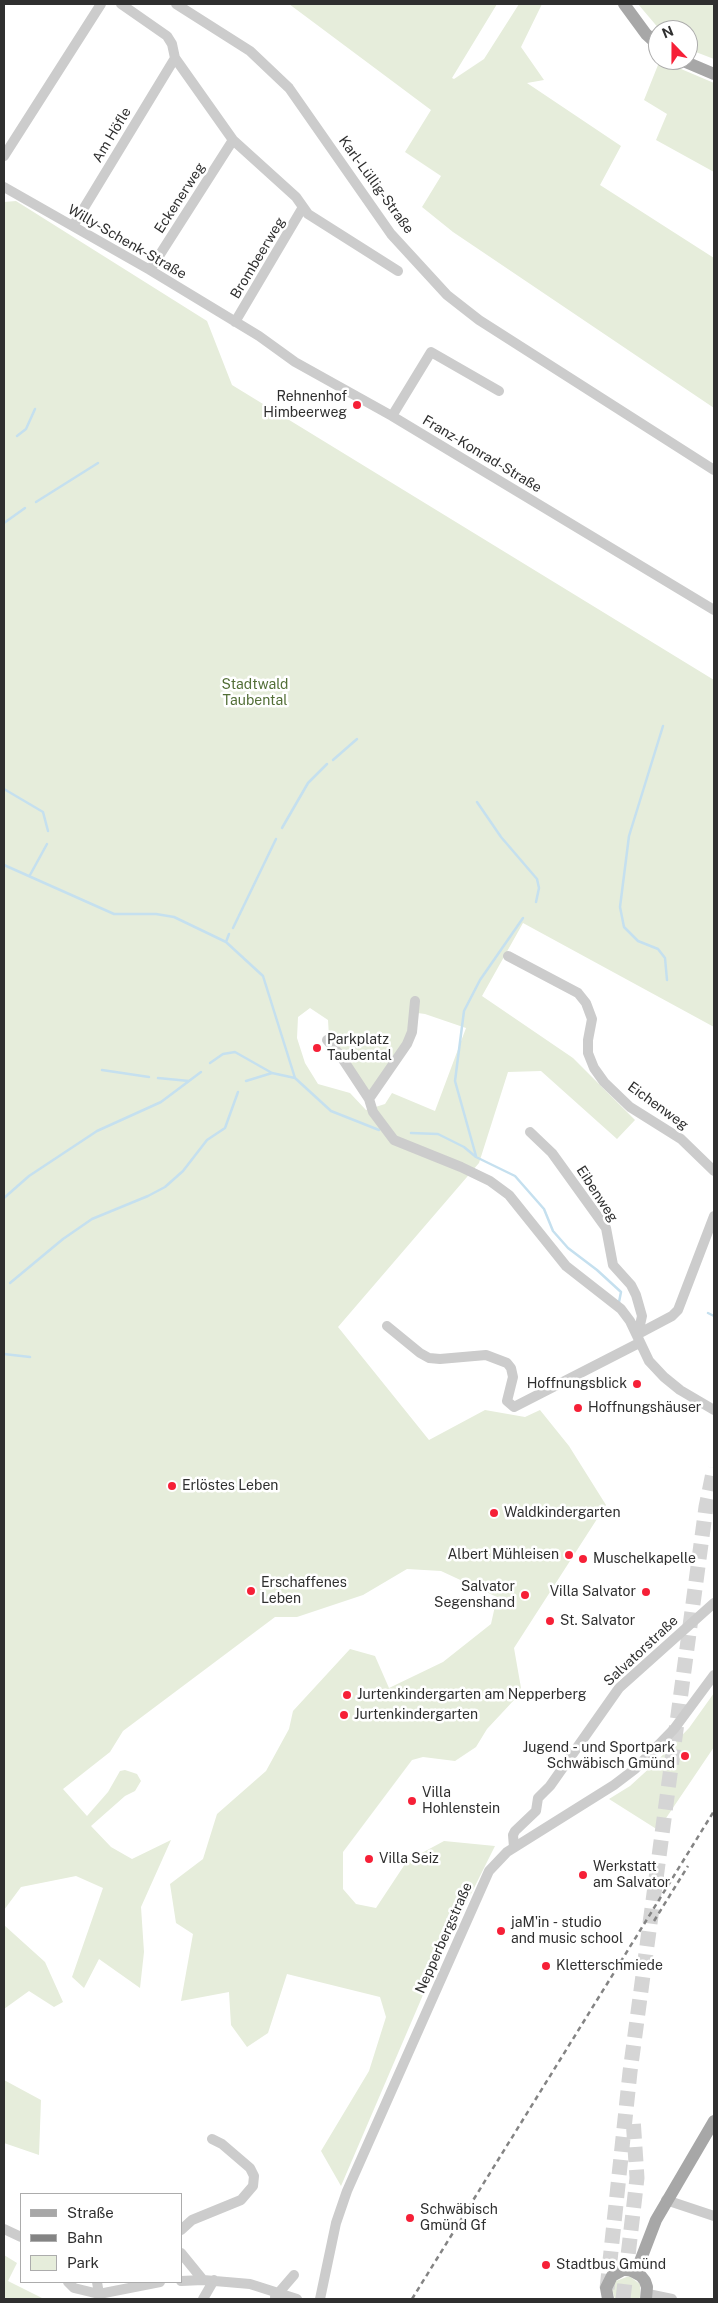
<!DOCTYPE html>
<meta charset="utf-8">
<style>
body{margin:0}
#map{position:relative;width:718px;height:2303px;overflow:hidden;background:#fff;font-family:"Public Sans",sans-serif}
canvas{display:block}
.frame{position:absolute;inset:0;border:5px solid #2f2f2f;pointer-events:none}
.legend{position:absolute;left:20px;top:2193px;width:162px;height:90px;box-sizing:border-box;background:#fff;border:1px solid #acacac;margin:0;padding:6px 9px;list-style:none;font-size:15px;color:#2f2f2f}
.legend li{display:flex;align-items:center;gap:10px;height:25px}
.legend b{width:25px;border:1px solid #acacac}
.north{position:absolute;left:648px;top:20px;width:50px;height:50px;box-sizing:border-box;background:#fff;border:1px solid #acacac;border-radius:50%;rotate:338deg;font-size:14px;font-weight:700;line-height:20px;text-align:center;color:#2f2f2f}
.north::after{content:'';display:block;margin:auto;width:18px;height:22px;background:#f62037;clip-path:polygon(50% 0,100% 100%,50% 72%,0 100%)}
</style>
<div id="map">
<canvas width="718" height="2303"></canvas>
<div class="frame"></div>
<ul class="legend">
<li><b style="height:6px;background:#a7a7a7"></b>Straße</li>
<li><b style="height:6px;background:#848484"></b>Bahn</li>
<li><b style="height:14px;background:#e6eddb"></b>Park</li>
</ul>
<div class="north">N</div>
</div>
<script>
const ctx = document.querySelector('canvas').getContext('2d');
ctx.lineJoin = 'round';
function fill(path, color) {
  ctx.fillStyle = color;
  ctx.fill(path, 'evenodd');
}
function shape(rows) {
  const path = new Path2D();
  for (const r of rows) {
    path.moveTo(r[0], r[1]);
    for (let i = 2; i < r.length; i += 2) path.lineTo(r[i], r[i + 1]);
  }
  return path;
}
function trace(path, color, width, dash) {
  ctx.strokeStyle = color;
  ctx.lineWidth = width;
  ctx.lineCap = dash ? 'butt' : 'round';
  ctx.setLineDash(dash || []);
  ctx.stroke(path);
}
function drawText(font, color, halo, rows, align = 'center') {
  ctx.font = font + ' "Public Sans",sans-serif';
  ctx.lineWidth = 5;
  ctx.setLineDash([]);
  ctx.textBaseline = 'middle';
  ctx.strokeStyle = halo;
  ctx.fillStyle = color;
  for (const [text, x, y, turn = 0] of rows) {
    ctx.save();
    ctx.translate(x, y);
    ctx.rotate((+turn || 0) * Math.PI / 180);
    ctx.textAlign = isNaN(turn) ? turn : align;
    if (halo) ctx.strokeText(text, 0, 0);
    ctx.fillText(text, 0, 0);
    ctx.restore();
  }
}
const green = shape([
 [289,4,497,4,452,78,454,79,484,59,519,4,542,4,521,47,544,80,527,83,621,146,600,185,714,258,714,408,453,232,422,207,441,176,405,152,431,110],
 [638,4,714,4,714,59,688,49,688,30,660,30],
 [660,60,714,83,714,172,656,140,667,114,644,100],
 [16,201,207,321,232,385,714,680,714,1027,523,923,482,996,573,1058,635,1120,617,1139,541,1071,508,1072,479,1163,338,1327,429,1440,485,1410,525,1417,540,1410,569,1446,606,1505,514,1648,521,1688,515,1699,487,1729,476,1747,455,1761,423,1757,412,1760,343,1852,343,1889,356,1904,376,1908,407,1861,444,1841,495,1846,438,1960,341,2186,321,2151,369,2071,386,2017,380,1997,287,1974,268,2033,247,2047,231,2025,229,1992,181,2001,193,1934,176,1923,170,1884,203,1859,217,1814,266,1771,289,1729,293,1711,350,1649,375,1656,389,1688,443,1662,491,1624,497,1597,441,1571,407,1569,363,1595,297,1617,275,1617,123,1731,110,1752,63,1789,87,1816,108,1792,120,1771,125,1770,137,1774,141,1781,135,1791,125,1796,91,1826,111,1847,132,1859,171,1840,141,1907,144,1952,140,1988,99,1959,84,1988,72,1977,103,1888,76,1876,21,1887,4,1910,4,202],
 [310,1008,328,1020,329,1037,371,1096,406,1043,410,1012,425,1014,466,1028,435,1111,392,1093,385,1104,366,1110,350,1093,318,1084,305,1063,297,1038,298,1017],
 [714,1693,714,1747,658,1830,609,1799,630,1786,654,1764,689,1728],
 [4,1925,45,1962,63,2002,54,2007,29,1991,4,2009],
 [4,2080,41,2100,39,2155,4,2143],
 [4,2255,17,2263,8,2281,44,2299,4,2299],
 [629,2276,640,2284,640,2297,639,2299,615,2299,612,2289,616,2281]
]);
const stream = shape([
 [17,436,26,429,35,409],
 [36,502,98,463],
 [4,523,25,508],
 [663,726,629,836,620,907,624,927,638,941,658,949,665,958,667,980],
 [333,760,357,739],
 [4,789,43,812,48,831],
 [477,802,501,837,537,879,539,888,536,902],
 [282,828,308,783,327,764],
 [4,865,114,914,156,914,174,917,226,942,263,976,295,1078,331,1111,379,1130],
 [30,875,47,844],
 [233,928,276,839],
 [226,942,229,934],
 [210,1063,223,1054,235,1052,272,1073,295,1078],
 [102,1070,149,1077],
 [158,1078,189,1081],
 [246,1081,272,1073],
 [411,1133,438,1134,464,1147,476,1157,515,1176,544,1209,553,1231,568,1248,597,1270,621,1292,619,1302],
 [476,1156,455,1081,464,1011,480,980,523,918],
 [4,1198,29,1176,97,1131,161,1102,201,1072],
 [10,1283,63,1239,92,1219,148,1196,165,1187,183,1171,207,1140,225,1128,238,1092],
 [708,1313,714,1316],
 [4,1354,30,1357]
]);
const highwayTunnel = shape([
 [607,2289,630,2072,706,1507,714,1468],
 [623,2299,637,2178,633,2118]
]);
const minor = shape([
 [121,4,167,36,172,44,175,58,233,140,296,197,308,214,398,271],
 [176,4,250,51,289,88,391,234,447,295,479,320,714,470],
 [4,156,101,4],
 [4,187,150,270,259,336,295,362,392,416,714,610],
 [73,226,175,58],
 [150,270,233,140],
 [235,322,303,207],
 [392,416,431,352,499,391],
 [508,956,578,993,586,1003,592,1019,588,1040,588,1053,594,1068,604,1082,630,1107,681,1139,714,1171],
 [327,1040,340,1055,369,1099,373,1112,394,1140,461,1167,490,1181,509,1195,566,1266,621,1309,630,1321,649,1361,664,1377,680,1390,714,1410],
 [369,1099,407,1044,412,1032,415,1001],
 [530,1132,552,1153,606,1228,613,1265,631,1285,636,1295,642,1316,638,1334],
 [387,1326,420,1353,429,1358,440,1359,486,1355,507,1363,511,1368,513,1377,507,1401,514,1407,639,1343],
 [638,1334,672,1316,678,1310,714,1216],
 [514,1847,513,1835,515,1831,536,1811,538,1798,550,1786,619,1688,714,1603],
 [666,2200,714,2216],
 [4,2229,21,2237],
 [181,2230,192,2220,241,2200,253,2186,254,2176,250,2168,222,2144,212,2139],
 [181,2253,203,2280,250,2284,297,2299],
 [181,2281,203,2280],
 [68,2282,74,2288,99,2294],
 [97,2282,99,2294,160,2282],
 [648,2294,672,2299],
 [275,2297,294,2275],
 [203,2299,214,2280],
 [320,2299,336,2223,347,2191,489,1871,507,1852,614,1785,635,1769,674,1729,714,1675]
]);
const major = shape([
 [624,4,646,34,658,45],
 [681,60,714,74],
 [636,2272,656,2220,714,2121],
 [608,2299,606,2288,612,2276,623,2270,630,2270,641,2276,645,2281,647,2287,646,2299]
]);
const rail = shape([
 [654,1921,688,1866],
 [412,2299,714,1811]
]);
const markers = [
 [357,405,5,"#f62037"],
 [317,1048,5,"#f62037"],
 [637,1384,5,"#f62037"],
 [578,1408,5,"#f62037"],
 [172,1486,5,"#f62037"],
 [494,1513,5,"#f62037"],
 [569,1555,5,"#f62037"],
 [583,1559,5,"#f62037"],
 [251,1591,5,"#f62037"],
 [646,1592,5,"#f62037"],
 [525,1595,5,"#f62037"],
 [550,1621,5,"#f62037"],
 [347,1695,5,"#f62037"],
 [344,1715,5,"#f62037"],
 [685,1756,5,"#f62037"],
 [412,1801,5,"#f62037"],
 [369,1859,5,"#f62037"],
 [583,1875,5,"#f62037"],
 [501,1931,5,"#f62037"],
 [546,1966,5,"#f62037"],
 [410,2218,5,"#f62037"],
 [546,2265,5,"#f62037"]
];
const streetNames = [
 ["Am Höfle",112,135,-59],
 ["Karl-Lüllig-Straße",376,185,54],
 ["Eckenerweg",180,198,-57],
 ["Willy-Schenk-Straße",127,242,30],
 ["Brombeerweg",258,258,-59],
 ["Franz-Konrad-Straße",482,454,31],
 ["Eichenweg",658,1106,36],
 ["Eibenweg",597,1194,57],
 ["Salvatorstraße",641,1651,-43],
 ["Nepperbergstraße",444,1938,-66]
];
const poiNames = [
 ["Rehnenhof",347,397,"right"],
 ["Himbeerweg",347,413,"right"],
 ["Parkplatz",327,1040],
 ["Taubental",327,1056],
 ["Hoffnungsblick",627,1384,"right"],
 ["Hoffnungshäuser",588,1408],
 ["Erlöstes Leben",182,1486],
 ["Waldkindergarten",504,1513],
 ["Albert Mühleisen",559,1555,"right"],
 ["Muschelkapelle",593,1559],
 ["Erschaffenes",261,1583],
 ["Leben",261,1599],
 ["Salvator",515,1587,"right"],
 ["Segenshand",515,1603,"right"],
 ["Villa Salvator",636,1592,"right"],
 ["St. Salvator",560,1621],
 ["Jurtenkindergarten am Nepperberg",357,1695],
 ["Jurtenkindergarten",354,1715],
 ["Jugend - und Sportpark",675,1748,"right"],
 ["Schwäbisch Gmünd",675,1764,"right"],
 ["Villa",422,1793],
 ["Hohlenstein",422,1809],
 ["Villa Seiz",379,1859],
 ["Werkstatt",593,1867],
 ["am Salvator",593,1883],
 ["jaM'in - studio",511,1923],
 ["and music school",511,1939],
 ["Kletterschmiede",556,1966],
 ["Schwäbisch",420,2210],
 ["Gmünd Gf",420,2226],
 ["Stadtbus Gmünd",556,2265]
];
const parkNames = [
 ["Stadtwald",255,685],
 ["Taubental",255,701]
];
fill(green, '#e6eddb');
trace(stream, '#c5e0ef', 2.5);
trace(highwayTunnel, '#d5d5d5', 15, [15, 8]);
trace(minor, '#ccc', 10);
trace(major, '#a7a7a7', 12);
trace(rail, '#848484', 2.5, [5, 4]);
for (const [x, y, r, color] of markers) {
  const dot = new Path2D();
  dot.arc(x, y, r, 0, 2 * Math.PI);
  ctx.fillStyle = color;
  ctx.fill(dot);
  trace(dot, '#fff', 2);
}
drawText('14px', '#2f2f2f', '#fff', streetNames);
drawText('14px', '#2f2f2f', '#fff', poiNames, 'left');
drawText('14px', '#536f37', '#fff', parkNames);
</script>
